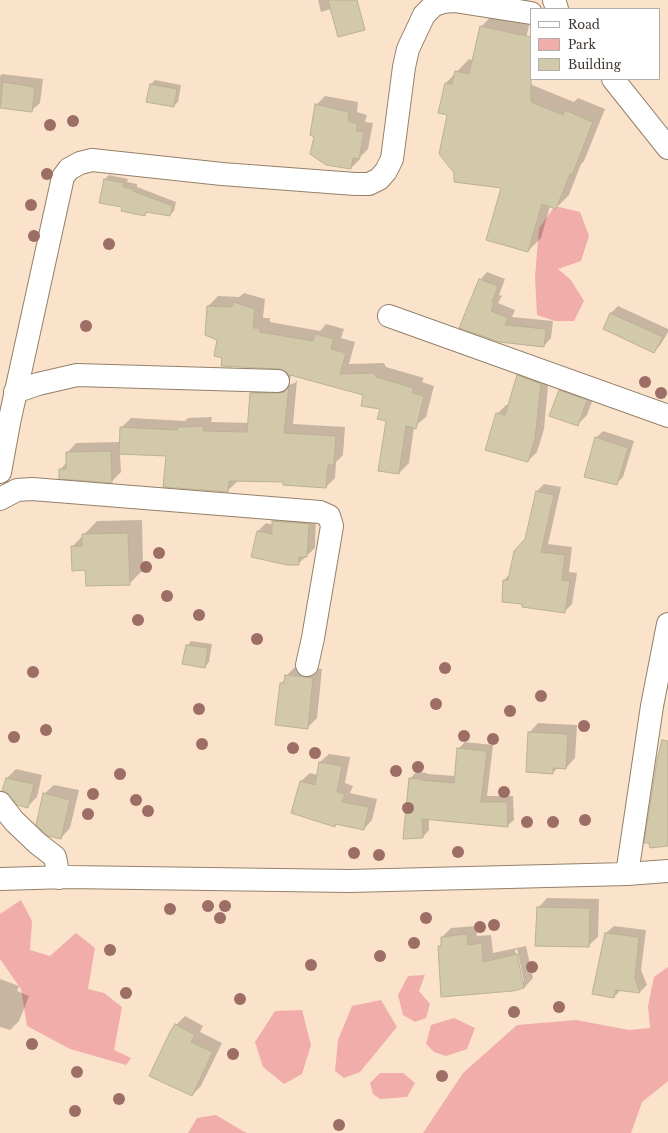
<!DOCTYPE html>
<style>
body{margin:0}
#map{position:relative;width:668px;height:1133px;overflow:hidden;background:#fae3ca;font-family:"Libre Baskerville",serif}
canvas{display:block}
.legend{position:absolute;left:530px;top:8px;width:130px;height:72px;box-sizing:border-box;background:#fff;border:1px solid #b2afab;margin:0;padding:5px 7px;list-style:none;font-size:12px;color:#3f362d}
.legend li{display:flex;align-items:center;gap:8px;height:20px}
.legend b{width:20px;border:1px solid #b2afab}
</style>
<div id="map">
<canvas width="668" height="1133"></canvas>
<ul class="legend">
<li><b style="height:5px;background:#fff"></b>Road</li>
<li><b style="height:11px;background:#f1adaa"></b>Park</li>
<li><b style="height:11px;background:#d2c9ab"></b>Building</li>
</ul>
</div>
<script>
const ctx = document.querySelector('canvas').getContext('2d');
ctx.lineJoin = 'round';
function fill(path, color) {
  ctx.fillStyle = color;
  ctx.fill(path, 'evenodd');
}
function shape(rows) {
  const path = new Path2D();
  for (const r of rows) {
    path.moveTo(r[0], r[1]);
    for (let i = 2; i < r.length; i += 2) path.lineTo(r[i], r[i + 1]);
  }
  return path;
}
function trace(path, color, width, dash) {
  ctx.strokeStyle = color;
  ctx.lineWidth = width;
  ctx.lineCap = dash ? 'butt' : 'round';
  ctx.setLineDash(dash || []);
  ctx.stroke(path);
}
const green = shape([
 [555,206,580,212,589,236,581,261,558,269,571,280,584,301,574,321,555,321,537,315,535,277,539,228],
 [21,900,32,921,30,950,50,956,76,933,95,948,88,989,104,993,122,1007,114,1050,131,1058,126,1065,70,1049,27,1026,21,989,0,959,0,914],
 [668,967,668,1081,642,1102,631,1133,423,1133,463,1073,517,1025,576,1020,629,1030,650,1028,648,1006,654,977],
 [425,975,419,991,430,1004,426,1018,415,1022,403,1015,398,995,408,976],
 [381,1000,397,1027,360,1072,344,1078,335,1071,338,1040,352,1006],
 [302,1010,311,1045,302,1074,284,1084,263,1067,255,1042,275,1011],
 [454,1018,475,1028,467,1049,446,1056,434,1052,426,1044,431,1025],
 [380,1073,403,1073,415,1083,407,1097,380,1099,373,1094,370,1083],
 [216,1115,241,1130,247,1133,188,1133,197,1118]
]);
const shadow = shape([
 [318,0,349,0,344,5,321,12],
 [494,13,530,21,523,52,473,61,574,102,578,98,605,109,584,161,581,164,569,195,556,208,550,206,541,238,528,251,503,188,448,114,446,83,469,59,473,61,481,27],
 [2,74,43,79,40,103,31,111,0,107,0,76],
 [155,80,181,85,178,102,173,106,150,85],
 [325,96,358,102,357,112,367,115,365,122,373,123,368,149,361,156,360,159,351,168,315,137,316,105],
 [109,175,128,179,127,182,137,184,137,187,176,202,174,211,169,215,148,211,145,214,123,206,105,179],
 [487,272,505,279,499,295,502,296,498,303,515,310,512,317,553,321,551,338,544,346,499,341,480,280],
 [244,293,265,299,263,318,270,318,270,322,320,331,326,324,344,329,341,338,355,342,349,364,384,363,386,367,424,378,422,382,434,386,426,417,414,427,409,463,399,473,387,420,381,408,364,394,292,374,290,376,285,370,223,357,208,306,218,296,239,297],
 [618,306,668,329,668,332,661,344,654,352,604,329,611,313],
 [526,366,549,375,544,429,537,452,528,461,497,414,506,405,509,405,517,376],
 [297,380,293,424,345,427,343,455,336,462,335,478,326,487,284,481,237,480,237,482,227,491,167,455,120,453,121,472,111,482,60,470,67,462,67,453,76,443,120,442,121,428,131,418,185,421,188,418,212,417,211,422,249,423,251,393,260,384,288,385,295,383],
 [569,381,596,391,587,415,578,424,560,391],
 [603,431,634,441,623,477,616,484,596,438],
 [544,484,561,487,548,544,572,547,569,572,577,573,572,604,564,612,523,603,504,580,510,574,526,540,537,491],
 [281,513,316,516,315,548,298,564,252,556,258,531,266,523,273,525,273,521],
 [142,520,143,570,129,584,86,569,72,547,97,521],
 [191,641,212,644,209,662,205,667,187,646],
 [295,667,322,669,317,718,307,728,281,683,286,679,286,676],
 [538,723,577,725,575,758,566,768,558,767,553,773,529,733],
 [465,742,493,745,487,796,513,796,514,820,507,826,429,818,429,830,423,837,410,779,416,772,427,773,427,774,455,776,458,749],
 [329,754,350,757,345,783,353,786,350,793,377,799,372,820,364,829,337,823,335,826,292,812,301,781,310,773,318,775,320,762],
 [16,769,42,775,37,797,28,806,7,778],
 [54,785,79,790,70,828,61,838,44,794],
 [547,898,599,899,598,937,588,946,538,908],
 [476,926,477,936,491,935,493,953,526,946,533,978,524,988,439,947,442,943,442,937,451,928],
 [517,949,524,982,522,982,515,950],
 [614,926,646,930,641,970,647,985,640,992,621,990,614,997,606,933],
 [0,979,19,986,17,991,29,996,19,1021,10,1030,0,1027],
 [185,1016,203,1026,200,1032,222,1043,201,1086,192,1095,176,1025]
]);
const building = shape([
 [328,0,357,0,365,30,338,37,328,0],
 [480,26,531,37,531,102,563,115,565,110,593,122,572,175,570,174,556,209,542,204,528,252,486,240,501,188,454,182,454,173,439,154,447,115,438,113,445,83,452,84,455,71,469,74,480,26],
 [3,82,35,87,32,112,0,108,3,82],
 [150,84,177,89,174,107,146,102,150,84],
 [315,104,349,112,348,121,358,124,356,131,364,132,359,159,353,158,351,169,326,165,310,154,314,137,310,135,315,104],
 [104,179,124,183,123,187,133,189,133,191,173,206,170,216,146,212,145,216,121,211,122,207,99,203,104,179],
 [479,279,498,286,492,302,494,303,491,311,508,318,505,325,546,329,544,347,499,342,459,328,479,279],
 [233,302,255,309,253,328,260,328,260,332,313,341,315,334,334,339,331,349,346,353,340,374,373,373,376,377,414,388,412,393,424,396,416,429,406,426,399,474,378,471,386,421,377,419,380,409,361,406,363,395,290,375,290,378,289,375,285,371,279,369,221,366,222,358,214,356,217,340,205,335,207,306,232,307,233,302],
 [610,313,663,337,654,353,603,329,610,313],
 [517,375,541,384,535,439,528,462,485,450,496,413,505,415,517,375],
 [289,387,284,433,336,436,334,465,328,465,326,488,283,485,283,482,229,481,228,492,163,487,166,456,119,454,120,427,177,430,178,427,203,426,203,431,247,432,250,393,278,393,284,392,289,387],
 [559,390,587,400,578,426,549,416,559,390],
 [595,437,628,448,617,485,584,477,595,437],
 [111,451,112,483,59,479,59,469,66,469,66,452,111,451],
 [536,491,554,495,541,552,565,555,562,580,570,581,565,613,522,607,522,604,502,602,503,580,508,580,514,551,525,539,536,491],
 [272,521,309,524,307,557,299,557,299,565,287,565,251,557,257,531,272,534,272,521],
 [128,533,130,585,86,586,85,570,72,571,71,546,82,546,82,534,128,533],
 [186,645,208,648,205,668,182,664,186,645],
 [285,675,313,678,308,729,275,725,280,683,284,683,285,675],
 [528,732,568,734,566,769,553,768,553,774,526,772,528,732],
 [662,740,668,741,668,846,650,848,649,843,644,843,657,760,662,740],
 [457,748,487,751,481,802,507,802,508,827,422,819,423,838,403,839,409,778,421,779,421,780,454,783,457,748],
 [319,762,342,766,337,792,345,794,342,802,369,807,364,830,335,824,335,827,291,813,300,781,315,785,319,762],
 [6,778,34,784,28,808,17,805,10,795,5,792,2,791,6,778],
 [43,793,70,800,61,839,48,836,36,825,43,793],
 [537,907,590,908,589,947,535,946,537,907],
 [605,933,639,937,635,978,640,993,616,990,614,998,592,994,605,933],
 [467,934,468,945,482,943,483,962,517,954,524,988,513,991,441,997,438,946,441,946,441,937,467,934],
 [175,1024,195,1035,191,1042,213,1052,192,1096,149,1076,170,1032,175,1024]
]);
const minor = shape([
 [554,0,557,9],
 [613,79,668,148],
 [389,316,668,416],
 [15,392,38,384,77,375,278,381],
 [0,472,9,423,63,177,69,169,80,163,92,160,222,174,355,184,369,184,379,179,386,171,392,159,404,67,408,49,424,15,434,5,443,2,454,1,531,13],
 [0,499,17,490,32,489,320,512,329,516,332,526,313,638,307,665],
 [0,803,14,821,37,843,55,857,59,878],
 [627,874,652,706,668,624],
 [0,879,68,877,349,881,627,874,668,871]
]);
const trees = [
 [73,121],
 [50,125],
 [47,174],
 [31,205],
 [34,236],
 [109,244],
 [86,326],
 [645,382],
 [661,393],
 [159,553],
 [146,567],
 [167,596],
 [199,615],
 [138,620],
 [257,639],
 [445,668],
 [33,672],
 [541,696],
 [436,704],
 [199,709],
 [510,711],
 [584,726],
 [46,730],
 [464,736],
 [14,737],
 [493,739],
 [202,744],
 [293,748],
 [315,753],
 [418,767],
 [396,771],
 [120,774],
 [504,792],
 [93,794],
 [136,800],
 [408,808],
 [148,811],
 [88,814],
 [585,820],
 [527,822],
 [553,822],
 [458,852],
 [354,853],
 [379,855],
 [208,906],
 [225,906],
 [170,909],
 [220,918],
 [426,918],
 [494,925],
 [480,927],
 [414,943],
 [110,950],
 [380,956],
 [311,965],
 [532,967],
 [126,993],
 [240,999],
 [559,1007],
 [514,1012],
 [32,1044],
 [233,1054],
 [77,1072],
 [442,1076],
 [119,1099],
 [75,1111],
 [339,1125]
];
fill(green, '#f1adaa');
fill(shadow, '#0003');
fill(building, '#d2c9ab');
trace(building, '#bab193', 1);
trace(minor, '#948069', 24);
trace(minor, '#fff', 22);
ctx.fillStyle = '#9c6e65';
for (const [x, y] of trees) {
  ctx.beginPath();
  ctx.arc(x, y, 6, 0, 2 * Math.PI);
  ctx.fill();
}
</script>
